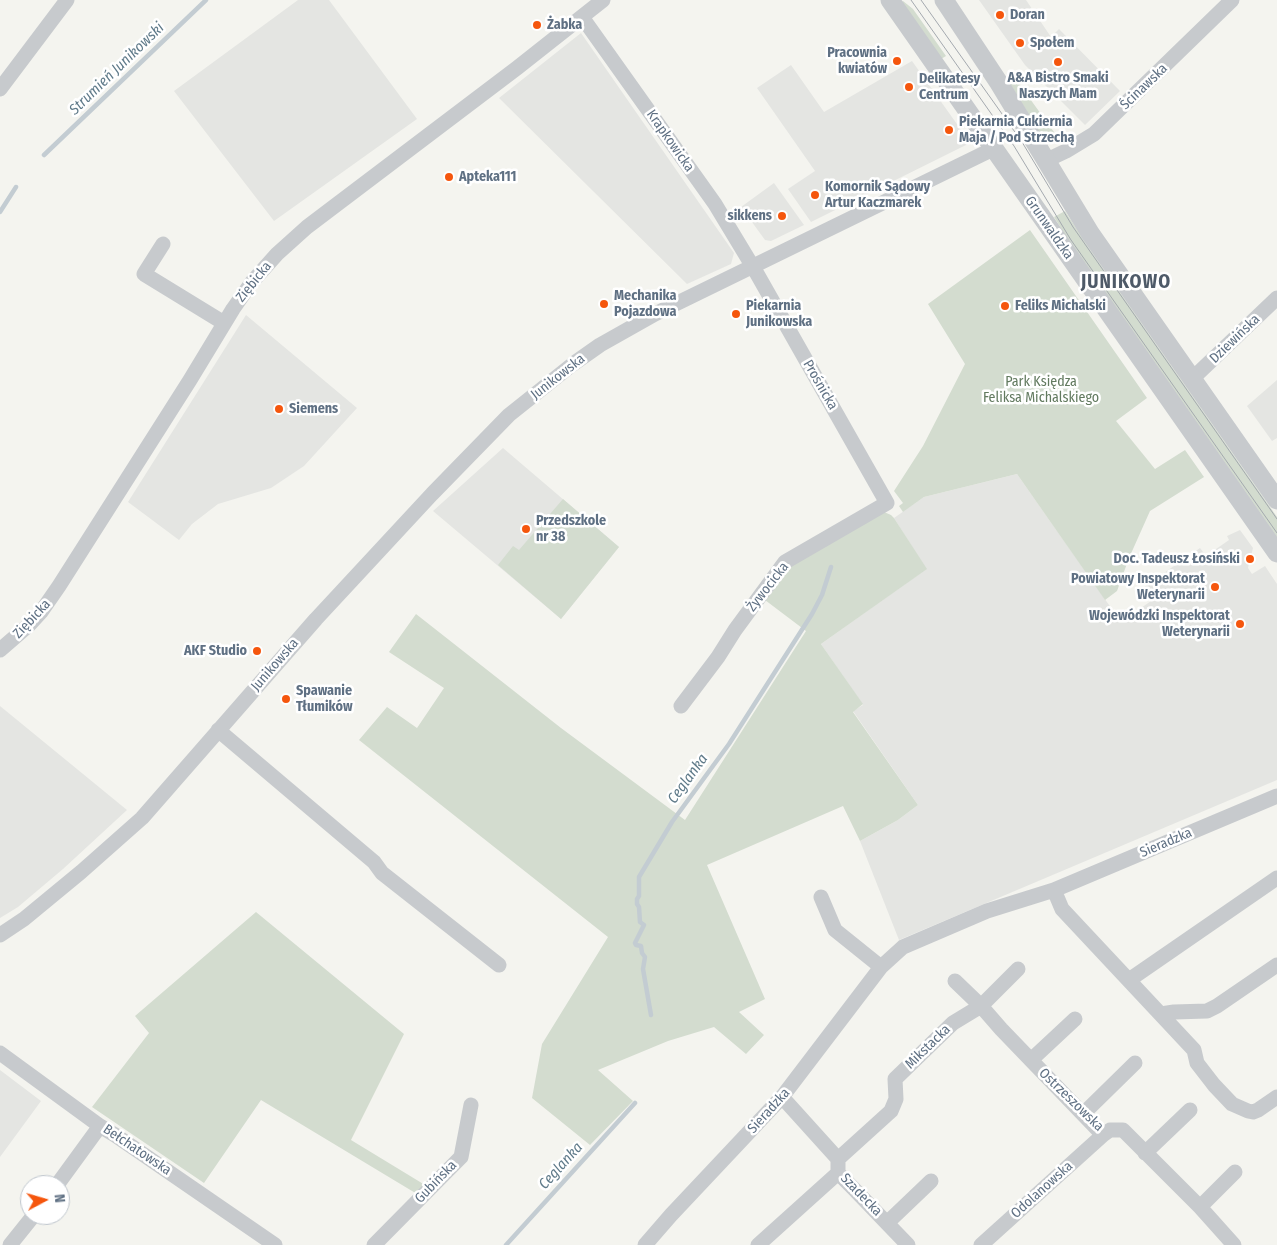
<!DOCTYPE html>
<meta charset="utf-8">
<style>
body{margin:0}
#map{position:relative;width:1277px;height:1245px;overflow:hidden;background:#f4f4ef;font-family:"Fira Sans Condensed",sans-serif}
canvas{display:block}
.north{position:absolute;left:20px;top:1175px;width:50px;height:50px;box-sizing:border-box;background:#fff;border:1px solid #bfc6cd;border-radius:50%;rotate:84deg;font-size:14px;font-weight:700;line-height:20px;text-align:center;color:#5f7083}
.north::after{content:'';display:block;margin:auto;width:18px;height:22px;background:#f5560d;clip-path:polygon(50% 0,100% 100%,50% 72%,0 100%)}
</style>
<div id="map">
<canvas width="1277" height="1245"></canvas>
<div class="north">N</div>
</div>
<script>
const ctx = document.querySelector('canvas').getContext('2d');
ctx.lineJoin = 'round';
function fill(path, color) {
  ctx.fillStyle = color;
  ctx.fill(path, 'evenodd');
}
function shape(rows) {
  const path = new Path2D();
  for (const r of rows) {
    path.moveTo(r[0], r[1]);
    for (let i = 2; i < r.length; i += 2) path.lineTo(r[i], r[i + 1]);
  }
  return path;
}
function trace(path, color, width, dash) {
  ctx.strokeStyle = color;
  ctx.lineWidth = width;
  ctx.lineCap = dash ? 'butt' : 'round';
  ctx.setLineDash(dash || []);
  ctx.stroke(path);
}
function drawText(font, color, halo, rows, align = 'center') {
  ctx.font = font + ' "Fira Sans Condensed",sans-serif';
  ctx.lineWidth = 5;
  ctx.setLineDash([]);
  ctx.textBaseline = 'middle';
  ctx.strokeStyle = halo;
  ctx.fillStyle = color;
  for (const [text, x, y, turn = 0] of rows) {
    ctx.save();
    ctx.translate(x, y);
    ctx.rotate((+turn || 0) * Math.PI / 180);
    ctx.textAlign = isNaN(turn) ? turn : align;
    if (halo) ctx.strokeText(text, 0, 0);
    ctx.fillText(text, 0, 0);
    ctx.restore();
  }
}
const built = shape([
 [298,0,329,0,417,119,274,221,174,91],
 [979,0,1026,0,1051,37,1059,29,1120,91,1085,125,1025,65],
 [581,33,734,253,731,264,687,284,499,98],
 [912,61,969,141,968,144,811,222,788,189,815,171,757,88,791,65,824,112],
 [774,183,804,225,771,241,765,240,741,207],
 [246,315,357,408,304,466,271,488,218,504,192,524,179,540,128,502],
 [1277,380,1277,438,1272,441,1247,406],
 [503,448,619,547,561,619,433,511],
 [1017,474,1121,622,1151,601,1145,592,1145,586,1200,548,1206,556,1229,540,1227,536,1240,530,1253,548,1251,556,1249,556,1248,562,1249,563,1248,568,1252,574,1265,566,1277,584,1277,780,899,940,860,841,898,820,918,805,853,711,863,705,821,644,926,569,894,518,924,497],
 [0,706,127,810,63,869,18,907,0,918],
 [0,1070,41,1101,0,1157]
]);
const green = shape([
 [903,1,913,9,946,56,941,59,902,2],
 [1012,74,1054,132,1059,142,1050,142,1042,137,1008,80,1008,77],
 [1065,211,1087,245,1277,517,1277,537,1066,236,1054,217],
 [1030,230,1147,398,1116,421,1155,469,1185,450,1204,477,1150,511,1129,558,1117,591,1105,600,1017,474,924,497,903,512,899,506,903,503,894,491,923,446,965,364,928,304],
 [563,499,619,547,561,619,498,565,513,546,519,550],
 [884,512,891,515,894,518,927,569,821,644,863,704,853,712,918,805,898,820,860,841,843,806,707,865,765,999,739,1012,764,1035,746,1054,714,1027,668,1041,598,1070,633,1101,590,1145,532,1098,542,1044,608,937,359,740,387,707,417,728,444,688,389,652,416,614,561,728,685,820,806,631,765,600,791,565],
 [256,912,404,1034,351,1140,425,1185,417,1194,261,1100,204,1183,92,1107,149,1033,135,1016]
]);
const stream = shape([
 [44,155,206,0],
 [0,212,16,187],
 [651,1015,643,969,645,957,642,953,641,946,636,945,635,943,644,925,640,922,639,907,637,904,637,899,639,896,639,877,672,822,729,744,812,614,822,595,831,567],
 [506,1245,635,1103]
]);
const minor = shape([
 [582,17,715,204,753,267,756,272,887,503,785,562,735,630,718,657,681,706],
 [0,89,67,0],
 [1045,161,1066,151,1094,134,1232,0],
 [163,244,144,274,224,323],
 [1192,379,1277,298],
 [0,650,30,624,41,612,59,586,190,380,233,309,252,282,277,254,307,227,517,68,603,0],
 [218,730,374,862,382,873,499,965],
 [1054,890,1062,909,1194,1050,1197,1063,1214,1085,1232,1104,1248,1111,1253,1112,1258,1110,1277,1097],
 [821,897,835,930,881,967],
 [0,935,24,919,81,872,142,818,316,619,432,494,509,415,573,364,600,345,655,314,993,149],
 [1129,980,1277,878],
 [955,981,981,1006,1001,1029,1103,1135,1110,1130,1123,1130,1200,1207,1234,1245],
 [1161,1014,1174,1012,1207,1011,1217,1006,1277,965],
 [0,1053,100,1126,115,1135,275,1245],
 [1031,1060,1075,1019],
 [782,1097,838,1159,838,1173,853,1188,908,1245],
 [1083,1114,1135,1063],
 [1145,1153,1190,1110],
 [838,1159,891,1111,896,1099,895,1079,953,1023,981,1006,1018,969],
 [57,1185,100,1126],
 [1200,1207,1235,1172],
 [887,1223,931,1181],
 [10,1245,34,1215],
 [374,1245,461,1157,471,1105],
 [645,1245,671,1215,782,1097,881,967,903,947,987,911,1054,890,1277,796],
 [758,1245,838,1173],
 [981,1245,1103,1135]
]);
const tertiary = shape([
 [890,0,1277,553],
 [944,0,999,83,1090,233,1277,500]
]);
const tram = shape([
 [911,0,1014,146,1071,240,1277,533],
 [921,0,1022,142,1073,227,1277,519]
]);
const markers = [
 [1000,15,5,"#f5560d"],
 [537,25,5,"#f5560d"],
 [1020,43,5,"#f5560d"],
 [897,61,5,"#f5560d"],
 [1058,62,5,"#f5560d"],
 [909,87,5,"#f5560d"],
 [949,130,5,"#f5560d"],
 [449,177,5,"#f5560d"],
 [815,195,5,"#f5560d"],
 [782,216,5,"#f5560d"],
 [604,304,5,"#f5560d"],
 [1005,306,5,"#f5560d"],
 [736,314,5,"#f5560d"],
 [279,409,5,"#f5560d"],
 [526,529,5,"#f5560d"],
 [1250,559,5,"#f5560d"],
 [1215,587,5,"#f5560d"],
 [1240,624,5,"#f5560d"],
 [257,651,5,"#f5560d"],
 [286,699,5,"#f5560d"]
];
const poiNames = [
 ["Doran",1010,15],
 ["Żabka",547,25],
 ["Społem",1030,43],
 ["Pracownia",887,53,"right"],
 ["kwiatów",887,69,"right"],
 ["A&A Bistro Smaki",1058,78,"center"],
 ["Naszych Mam",1058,94,"center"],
 ["Delikatesy",919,79],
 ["Centrum",919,95],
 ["Piekarnia Cukiernia",959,122],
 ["Maja / Pod Strzechą",959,138],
 ["Apteka111",459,177],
 ["Komornik Sądowy",825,187],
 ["Artur Kaczmarek",825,203],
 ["sikkens",772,216,"right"],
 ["Mechanika",614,296],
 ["Pojazdowa",614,312],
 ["Piekarnia",746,306],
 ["Junikowska",746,322],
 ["Feliks Michalski",1015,306],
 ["Siemens",289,409],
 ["Przedszkole",536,521],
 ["nr 38",536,537],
 ["Doc. Tadeusz Łosiński",1240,559,"right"],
 ["Powiatowy Inspektorat",1205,579,"right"],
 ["Weterynarii",1205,595,"right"],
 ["Wojewódzki Inspektorat",1230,616,"right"],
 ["Weterynarii",1230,632,"right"],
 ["AKF Studio",247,651,"right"],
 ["Spawanie",296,691],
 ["Tłumików",296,707]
];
const streetNames = [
 ["Ścinawska",1144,87,-44],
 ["Krapkowicka",670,141,55],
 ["Grunwaldzka",1049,228,55],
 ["Ziębicka",254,282,-51],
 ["Dziewińska",1235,339,-44],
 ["Junikowska",558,377,-38],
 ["Prośnicka",820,385,60],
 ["Żywocicka",768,587,-52],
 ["Ziębicka",32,619,-47],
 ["Junikowska",275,665,-49],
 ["Sieradzka",1166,843,-23],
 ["Mikstacka",928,1047,-44],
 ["Ostrzeszowska",1071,1100,44],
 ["Sieradzka",769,1111,-48],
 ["Bełchatowska",137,1150,34],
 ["Gubińska",436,1182,-46],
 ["Odolanowska",1042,1190,-42],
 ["Szadecka",861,1195,46]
];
const parkNames = [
 ["Park Księdza",1041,382],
 ["Feliksa Michalskiego",1041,398]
];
const waterNames = [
 ["Strumień Junikowski",117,69,-44],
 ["Ceglanka",688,779,-54],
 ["Ceglanka",561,1166,-48]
];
const districtNames = [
 ["JUNIKOWO",1126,283]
];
fill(built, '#e4e5e2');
fill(green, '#d3dccf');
trace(stream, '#c3ccd2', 4.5);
trace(minor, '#c7cacd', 15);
trace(tertiary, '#c7cacd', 19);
trace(tram, '#a4a9af', 1);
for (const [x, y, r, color] of markers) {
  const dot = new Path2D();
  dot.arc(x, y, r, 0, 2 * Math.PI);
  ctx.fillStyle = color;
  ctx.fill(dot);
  trace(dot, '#fff', 2);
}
drawText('bold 14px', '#5f7083', '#fff', poiNames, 'left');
drawText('14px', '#5f7083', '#fff', streetNames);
drawText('14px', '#627a5f', '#fff', parkNames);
drawText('italic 15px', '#5f7a89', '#fff', waterNames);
ctx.letterSpacing = '1px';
drawText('bold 19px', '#4e5a68', '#fff', districtNames);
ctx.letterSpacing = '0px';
</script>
